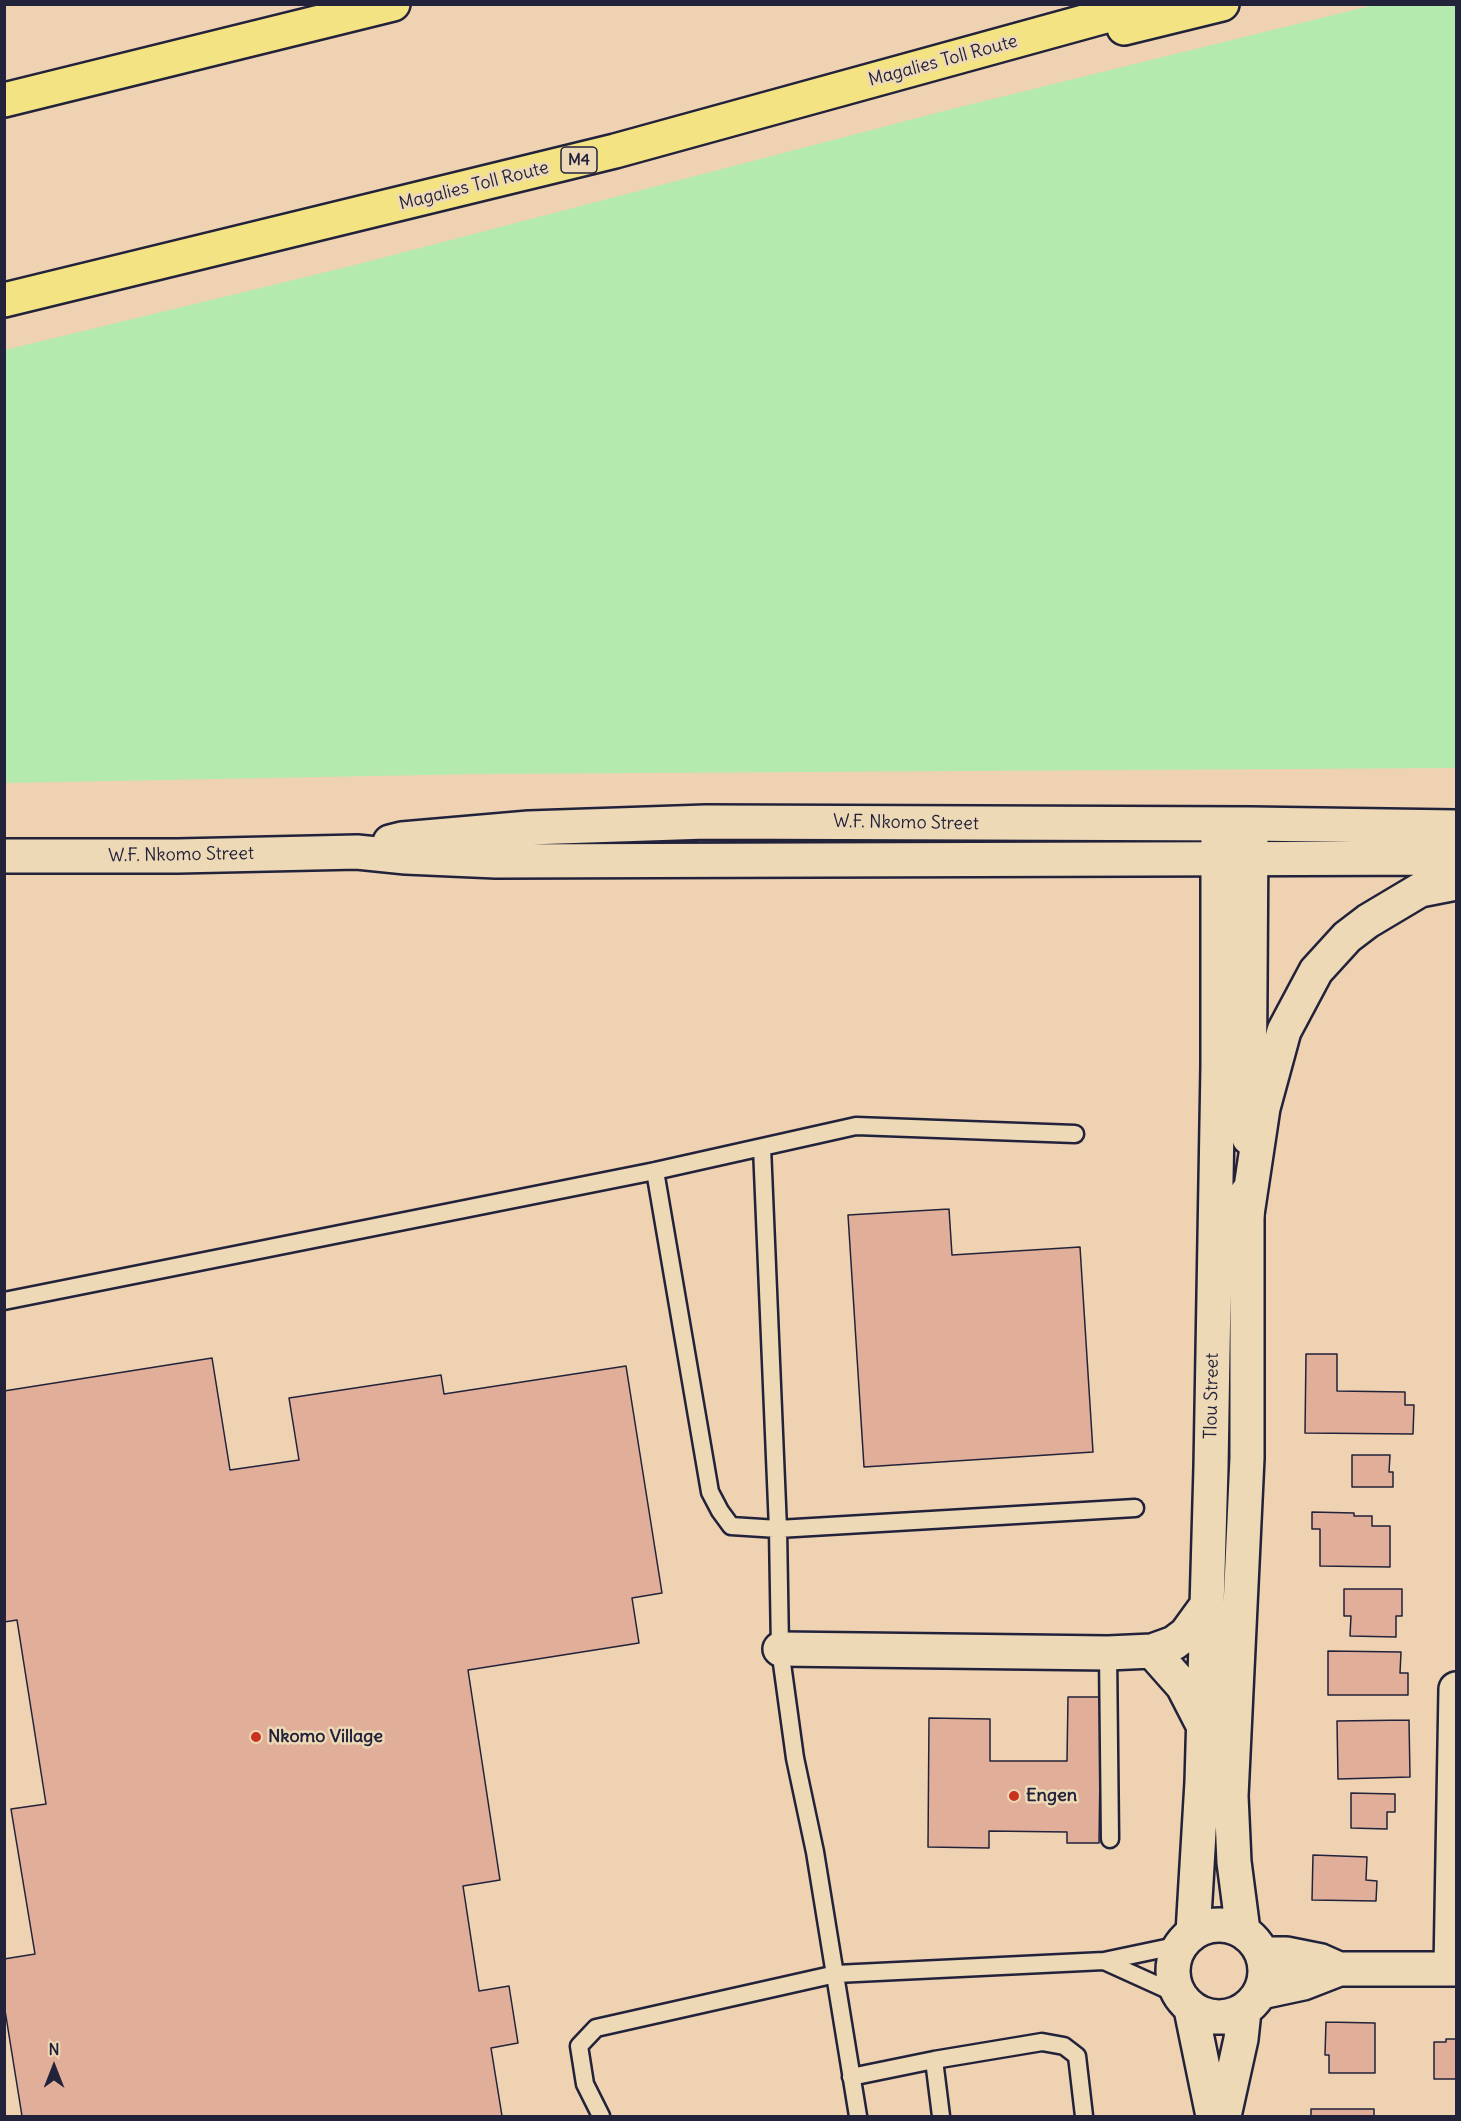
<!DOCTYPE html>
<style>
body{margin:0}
#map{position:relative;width:1461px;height:2121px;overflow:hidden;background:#eed2b2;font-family:Delius,sans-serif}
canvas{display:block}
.frame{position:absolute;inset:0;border:6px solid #22223b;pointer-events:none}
.north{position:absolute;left:24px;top:2037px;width:60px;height:60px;-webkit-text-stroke:4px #eed9b7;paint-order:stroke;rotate:0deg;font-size:16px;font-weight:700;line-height:24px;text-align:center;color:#22223b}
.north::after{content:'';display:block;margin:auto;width:21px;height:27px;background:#22223b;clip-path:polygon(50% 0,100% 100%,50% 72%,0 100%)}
</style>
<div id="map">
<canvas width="1461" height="2121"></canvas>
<div class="frame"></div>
<div class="north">N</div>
</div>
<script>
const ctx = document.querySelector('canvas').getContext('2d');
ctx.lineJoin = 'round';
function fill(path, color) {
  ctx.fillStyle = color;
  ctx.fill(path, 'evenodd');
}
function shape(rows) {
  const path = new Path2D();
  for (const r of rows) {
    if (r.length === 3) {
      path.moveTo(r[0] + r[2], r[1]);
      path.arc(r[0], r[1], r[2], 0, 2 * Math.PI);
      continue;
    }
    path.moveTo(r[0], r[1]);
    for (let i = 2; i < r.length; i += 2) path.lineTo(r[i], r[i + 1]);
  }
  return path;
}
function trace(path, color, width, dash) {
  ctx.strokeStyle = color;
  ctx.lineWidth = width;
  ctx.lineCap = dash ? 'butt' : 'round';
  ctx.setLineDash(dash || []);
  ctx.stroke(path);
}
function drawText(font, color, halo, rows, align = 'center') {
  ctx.font = font + ' Delius,sans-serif';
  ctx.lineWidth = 5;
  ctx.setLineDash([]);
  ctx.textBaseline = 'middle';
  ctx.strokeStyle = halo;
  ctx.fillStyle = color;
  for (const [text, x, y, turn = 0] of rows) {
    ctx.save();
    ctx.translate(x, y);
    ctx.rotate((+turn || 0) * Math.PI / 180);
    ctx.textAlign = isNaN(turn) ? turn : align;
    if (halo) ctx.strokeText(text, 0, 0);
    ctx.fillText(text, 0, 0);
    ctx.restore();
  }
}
const green = shape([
 [1378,4,1456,5,1456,768,477,774,5,783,5,350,351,266,948,110]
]);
const building = shape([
 [949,1209,952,1255,1080,1247,1093,1452,864,1467,848,1215,949,1209],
 [1306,1354,1337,1354,1337,1391,1405,1392,1405,1405,1414,1405,1413,1434,1305,1433,1306,1354],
 [212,1358,230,1470,299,1460,289,1398,441,1375,444,1394,626,1366,662,1593,632,1598,639,1643,468,1670,500,1880,463,1886,479,1991,509,1986,518,2043,491,2048,502,2116,22,2116,4,2004,4,1959,35,1954,11,1809,46,1804,17,1620,4,1622,4,1391,212,1358],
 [1352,1455,1390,1455,1389,1472,1393,1472,1393,1487,1352,1487,1352,1455],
 [1312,1512,1354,1513,1354,1516,1372,1516,1372,1526,1390,1526,1390,1567,1320,1566,1320,1529,1312,1529,1312,1512],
 [1344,1589,1402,1589,1402,1616,1396,1616,1396,1637,1350,1636,1351,1616,1344,1616,1344,1589],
 [1328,1651,1401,1652,1400,1673,1408,1673,1408,1695,1328,1695,1328,1651],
 [1068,1697,1101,1697,1099,1843,1067,1843,1067,1832,989,1831,989,1848,928,1847,929,1718,990,1719,990,1761,1067,1761,1068,1697],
 [1409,1720,1410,1777,1338,1779,1337,1721,1409,1720],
 [1351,1793,1395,1794,1395,1812,1387,1812,1387,1829,1351,1828,1351,1793],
 [1313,1855,1367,1857,1366,1880,1377,1881,1376,1901,1312,1900,1313,1855],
 [1326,2022,1375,2023,1375,2073,1329,2073,1329,2055,1325,2055,1326,2022],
 [1446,2039,1456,2039,1456,2079,1434,2079,1434,2042,1446,2042,1446,2039],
 [1311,2109,1374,2109,1374,2116,1311,2116,1311,2109]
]);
const service = shape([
 [762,1147,778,1529,780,1649,795,1758,815,1852,858,2116],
 [655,1171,710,1492,720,1511,731,1526,778,1529,1135,1508],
 [4,1301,655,1171,856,1126,1075,1134],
 [1108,1653,1110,1839],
 [1104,1961,1179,1995],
 [934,2060,941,2116],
 [851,2077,934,2060,1042,2042,1064,2046,1077,2056,1084,2116],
 [601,2116,585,2084,579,2046,596,2028,836,1974,1104,1961,1180,1945]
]);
const minor = shape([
 [1249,1138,1251,830],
 [780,1649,1108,1653,1152,1651,1174,1643,1186,1634,1207,1605],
 [1152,1651,1183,1686,1202,1723],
 [1219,1971,46],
 [1243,1931,1234,1862,1231,1796,1247,1458,1247,1193],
 [1193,1933,1202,1782,1211,1467,1218,1066,1218,825],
 [1263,1954,1286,1954,1321,1961,1339,1969,1456,1969],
 [1451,1968,1456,1689],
 [1261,1992,1303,1983,1339,1969],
 [1191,2009,1213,2116],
 [1224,2116,1241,2039,1244,2011]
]);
const secondary = shape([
 [390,842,402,839,529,828,706,822,1251,824,1456,827],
 [4,856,178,856,357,852,406,857,496,861,1456,858],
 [1246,1221,1263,1108,1284,1031,1316,971,1347,937,1368,921,1420,890,1456,883]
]);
const motorway = shape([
 [1124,28,1222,4],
 [4,100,393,4],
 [4,300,615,151,1149,4]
]);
const markers = [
 [256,1737,6,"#c8321e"],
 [1014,1796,6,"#c8321e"]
];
const shields = [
 [579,160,36]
];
const shieldNames = [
 ["M4",579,160]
];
const streetNames = [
 ["Magalies Toll Route",943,61,-15],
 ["Magalies Toll Route",474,186,-14],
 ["W.F. Nkomo Street",906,823,1],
 ["W.F. Nkomo Street",181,855,-1],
 ["Tlou Street",1212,1396,-89]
];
const poiNames = [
 ["Nkomo Village",268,1737],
 ["Engen",1026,1796]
];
fill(green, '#b4eaad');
fill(building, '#e1af99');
trace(building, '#22223b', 1.5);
trace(service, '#22223b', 21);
trace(minor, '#22223b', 38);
trace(secondary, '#22223b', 38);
trace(motorway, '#22223b', 38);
trace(service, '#eed9b7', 16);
trace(minor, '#eed9b7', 33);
trace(secondary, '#eed9b7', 33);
trace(motorway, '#f4e382', 33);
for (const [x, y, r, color] of markers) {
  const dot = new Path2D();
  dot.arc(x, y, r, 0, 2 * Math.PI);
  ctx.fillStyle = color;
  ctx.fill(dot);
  trace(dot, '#eed9b7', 2);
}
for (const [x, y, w] of shields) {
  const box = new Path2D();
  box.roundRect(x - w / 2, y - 13, w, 26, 4.5);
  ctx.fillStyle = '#eed9b7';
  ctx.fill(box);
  trace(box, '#22223b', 1.5);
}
drawText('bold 16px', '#22223b', null, shieldNames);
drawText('18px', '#22223b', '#eed9b7', streetNames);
drawText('bold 18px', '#22223b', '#eed9b7', poiNames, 'left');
</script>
